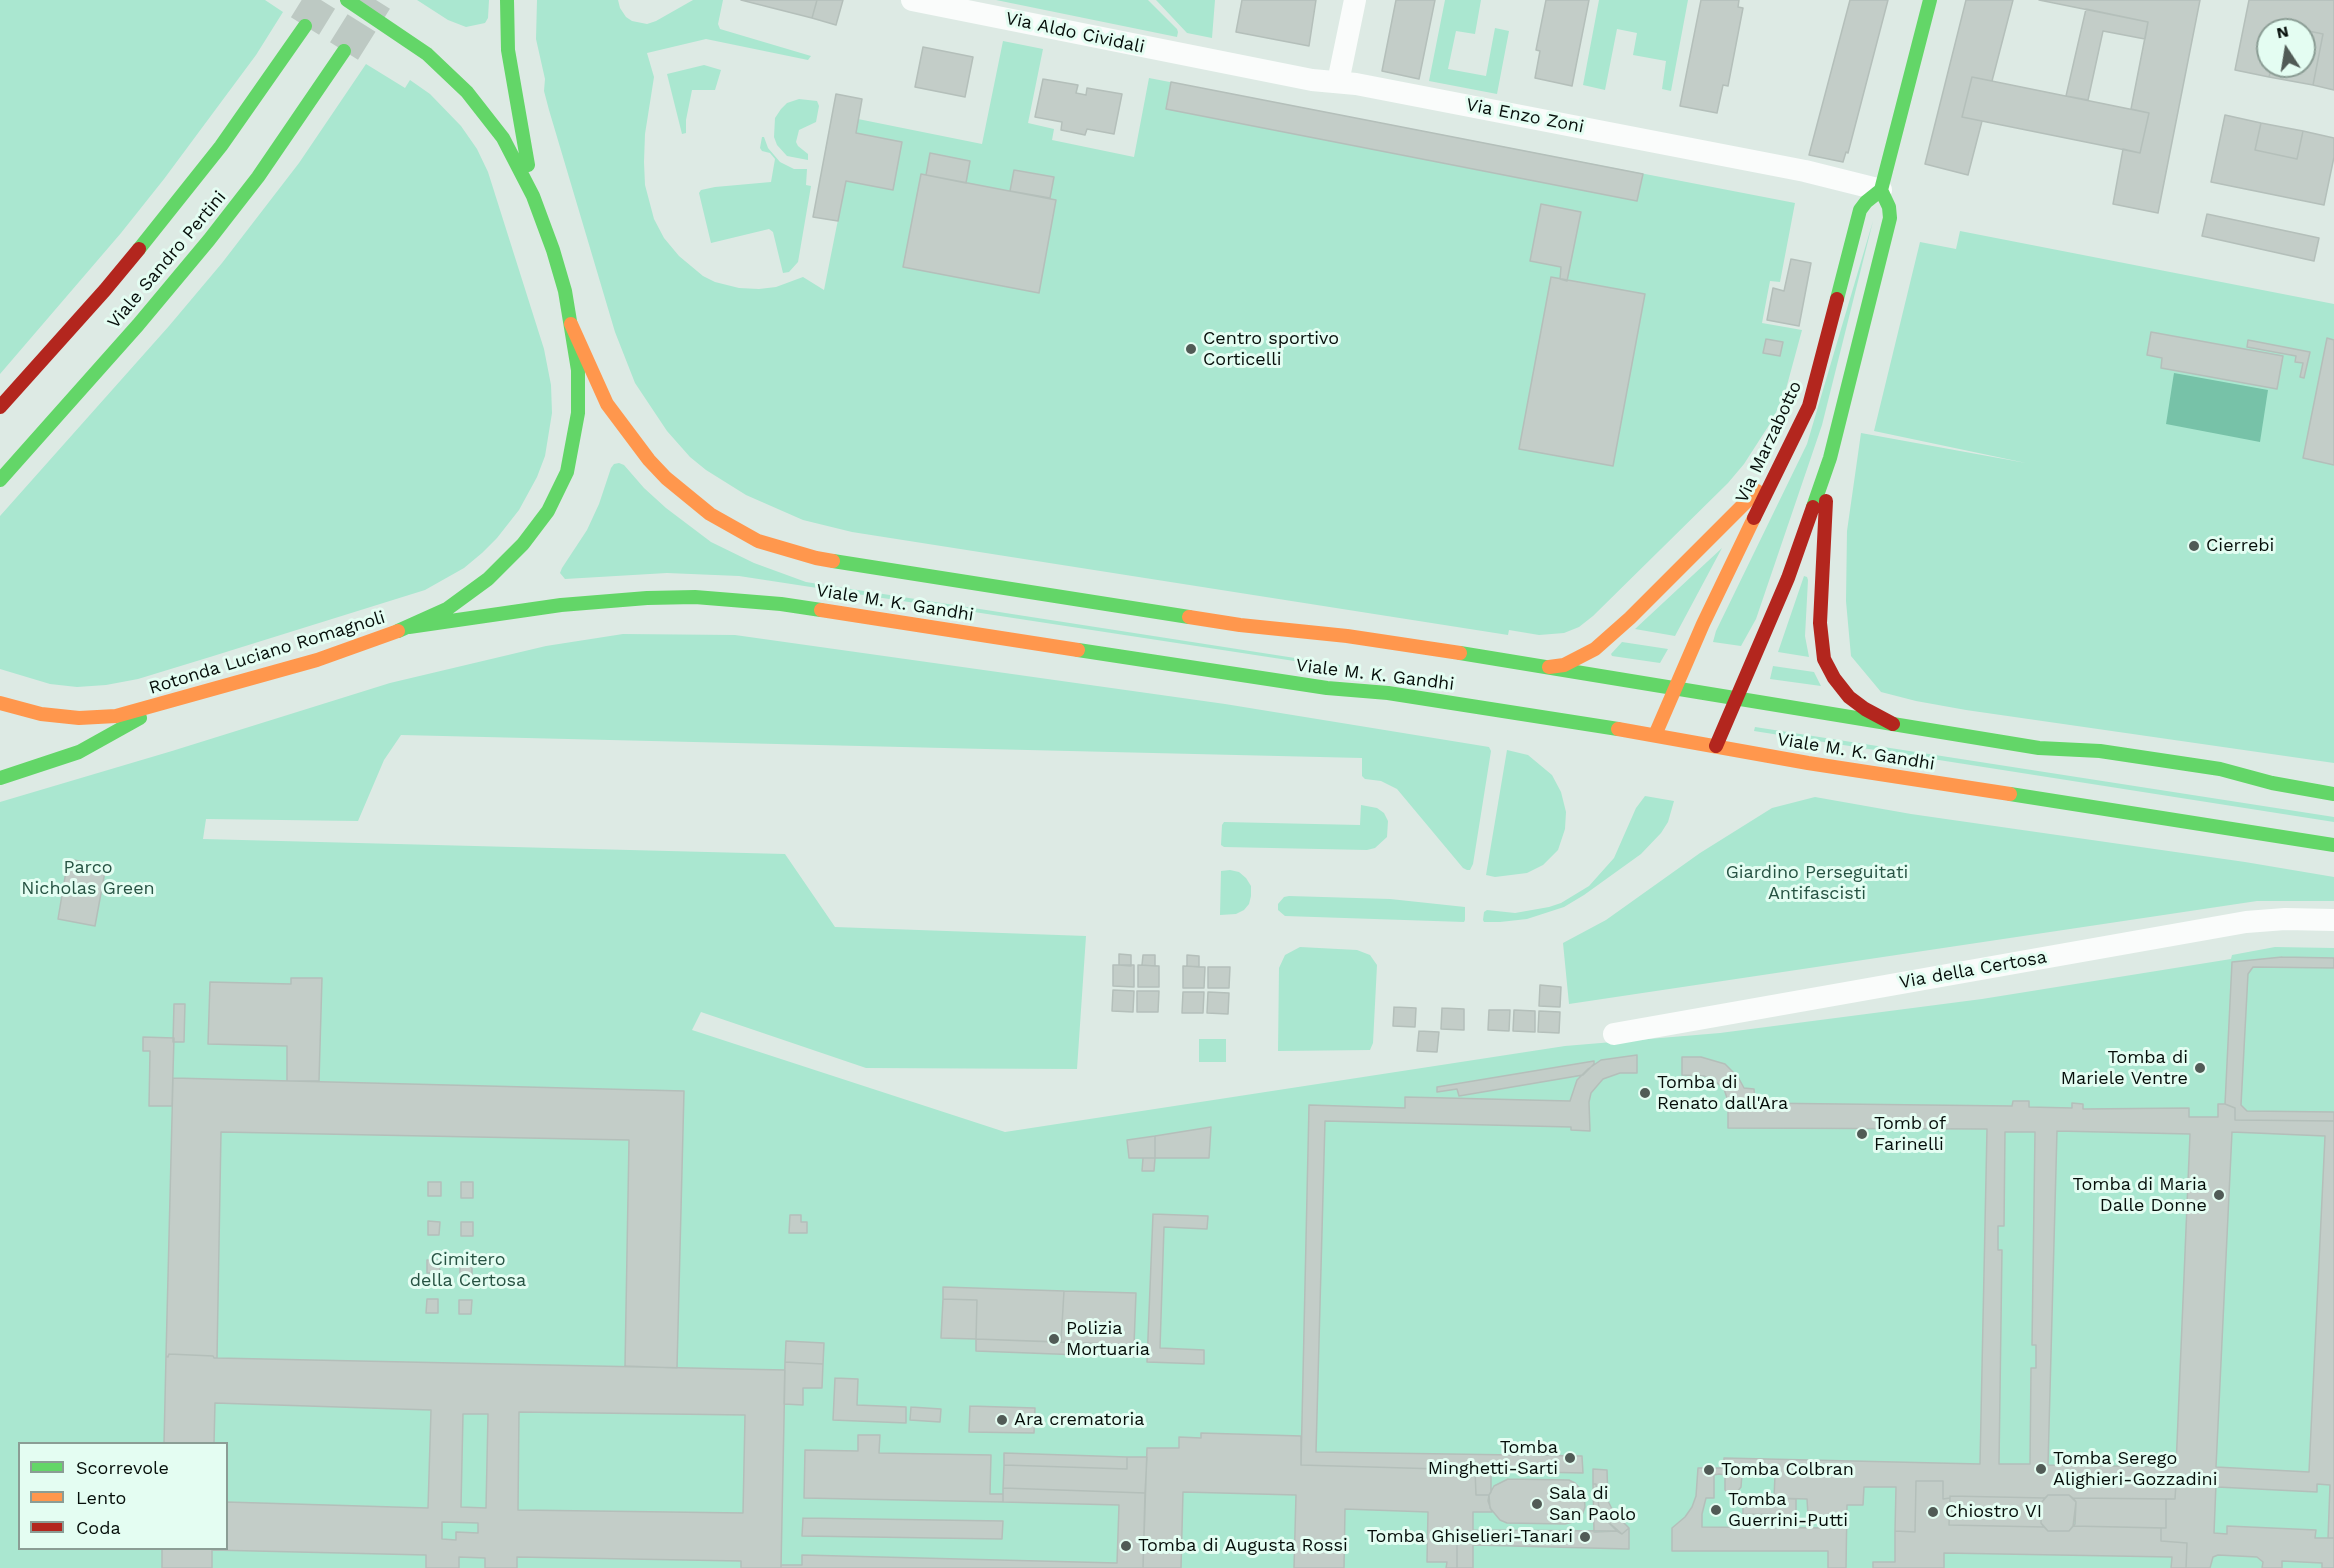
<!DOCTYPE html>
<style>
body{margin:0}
#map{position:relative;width:2334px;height:1568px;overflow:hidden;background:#ddeae4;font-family:"Work Sans",sans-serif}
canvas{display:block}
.legend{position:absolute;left:18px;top:1442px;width:210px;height:108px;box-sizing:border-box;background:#e4fdf2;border:2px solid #8b9d95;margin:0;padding:8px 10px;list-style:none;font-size:18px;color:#060e0a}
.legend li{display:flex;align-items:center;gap:12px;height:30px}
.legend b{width:30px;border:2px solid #8b9d95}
.north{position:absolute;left:2256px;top:18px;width:60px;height:60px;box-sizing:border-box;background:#e4fdf2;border:2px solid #8b9d95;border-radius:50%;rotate:348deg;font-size:16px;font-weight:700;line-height:24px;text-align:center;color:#060e0a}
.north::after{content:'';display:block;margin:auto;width:21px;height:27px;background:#515b56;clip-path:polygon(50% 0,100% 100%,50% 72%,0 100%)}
</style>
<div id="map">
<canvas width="2334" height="1568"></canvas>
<ul class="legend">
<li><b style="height:8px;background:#63d668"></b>Scorrevole</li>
<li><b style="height:8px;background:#ff974d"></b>Lento</li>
<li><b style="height:8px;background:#b3261e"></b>Coda</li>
</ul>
<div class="north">N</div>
</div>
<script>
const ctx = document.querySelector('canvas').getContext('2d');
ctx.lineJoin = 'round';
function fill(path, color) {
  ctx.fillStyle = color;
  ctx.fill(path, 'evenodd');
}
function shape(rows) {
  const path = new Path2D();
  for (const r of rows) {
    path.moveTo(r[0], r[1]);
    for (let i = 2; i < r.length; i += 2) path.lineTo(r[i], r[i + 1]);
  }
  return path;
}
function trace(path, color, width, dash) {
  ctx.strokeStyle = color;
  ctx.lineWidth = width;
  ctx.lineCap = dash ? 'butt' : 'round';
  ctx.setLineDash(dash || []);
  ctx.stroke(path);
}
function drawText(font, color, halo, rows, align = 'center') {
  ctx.font = font + ' "Work Sans",sans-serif';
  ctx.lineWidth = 6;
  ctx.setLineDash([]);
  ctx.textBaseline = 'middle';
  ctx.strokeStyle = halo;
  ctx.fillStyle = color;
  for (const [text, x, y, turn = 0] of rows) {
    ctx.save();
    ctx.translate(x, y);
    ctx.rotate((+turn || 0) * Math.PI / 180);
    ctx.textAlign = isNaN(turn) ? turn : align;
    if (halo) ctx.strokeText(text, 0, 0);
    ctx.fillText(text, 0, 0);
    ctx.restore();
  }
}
const green = shape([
 [0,0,265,0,283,12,256,55,164,179,121,233,0,374],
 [417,0,489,0,488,18,485,23,466,27,448,20],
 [537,0,618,0,620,8,626,17,632,21,647,24,656,21,693,0,723,0,718,24,720,29,811,56,808,60,706,39,647,53,654,77,645,134,644,162,645,185,654,219,664,238,679,256,703,276,715,282,739,288,759,289,776,287,803,277,824,290,858,119,982,144,1003,41,1043,49,1028,123,1054,129,1052,140,1134,157,1149,78,1795,203,1780,282,1770,281,1762,323,1802,330,1786,389,1773,419,1744,464,1728,483,1593,616,1579,627,1564,633,1539,635,1509,630,1508,635,852,532,803,520,746,495,706,470,690,457,667,431,635,383,615,332,549,110,544,91,545,79,536,39],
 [996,0,1148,0,1177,29,1178,32,1177,37],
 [1156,0,1215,0,1212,38,1187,33],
 [1445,0,1481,0,1475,34,1456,31,1448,69,1486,76,1495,28,1509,31,1497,94,1429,81],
 [1599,0,1688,0,1671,91,1662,89,1666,61,1633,55,1637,33,1617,29,1605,90,1583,85],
 [366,64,405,88,410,80,430,94,461,126,477,149,488,172,544,349,551,385,552,413,545,456,537,477,519,510,497,538,482,553,464,568,425,590,210,657,138,679,106,685,77,687,50,684,0,669,0,516,169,326,222,263,299,163],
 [704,65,721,70,715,90,692,90,686,120,686,133,682,134,667,74],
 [799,99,817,101,819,106,816,122,799,130,796,142,798,146,808,154,808,160,787,156,777,145,774,137,775,118,781,109,787,103],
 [762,137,764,137,768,148,780,162,794,169,807,169,806,185,811,186,798,262,789,272,783,273,773,232,769,229,711,243,699,193,701,190,715,187,771,182,775,159,770,153,762,151,760,148],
 [1873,221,1822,425,1756,619,1741,646,1713,642,1716,631,1807,444],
 [1960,231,2334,304,2334,763,1966,710,1916,701,1881,692,1851,656,1846,601,1847,531,1861,433,2026,463,1874,431,1920,242,1956,249],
 [619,463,624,465,644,488,666,508,711,542,754,563,806,582,1340,665,1340,668,739,576,667,573,565,579,560,573,562,568,587,530,599,504,611,468,614,464],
 [1722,548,1675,636,1635,629],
 [1804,576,1807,577,1808,580,1805,636,1809,657,1778,652],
 [623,634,735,635,1225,704,1489,747,1491,751,1473,864,1470,870,1467,870,1463,868,1397,789,1381,781,1365,779,1362,776,1362,758,401,735,384,760,358,821,206,819,203,839,785,854,835,927,1086,936,1077,1069,866,1068,701,1012,692,1030,1005,1132,1565,1046,1720,1033,1982,999,2231,959,2232,955,2275,947,2334,948,2334,1568,0,1568,0,802,172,751,390,683,546,646],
 [20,1444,226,1444,226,1548,20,1548],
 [1622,642,1668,649,1660,663,1612,656,1611,654],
 [1773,666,1814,672,1821,686,1770,679],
 [1755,727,2334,817,2334,822,1754,731],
 [1507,750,1528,755,1552,775,1561,792,1566,812,1565,829,1558,850,1543,865,1527,873,1495,877,1486,875],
 [1645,796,1674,801,1668,822,1661,833,1641,854,1584,895,1564,907,1527,919,1500,922,1484,922,1483,920,1484,912,1487,910,1515,913,1549,907,1561,903,1589,886,1614,858,1636,808],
 [1815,797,1911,814,2245,862,2334,877,2334,901,2257,901,1569,1004,1563,943,1606,920,1700,853,1772,808],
 [1361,805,1377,808,1384,813,1388,821,1387,837,1375,848,1367,850,1224,847,1221,845,1222,825,1224,822,1360,825],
 [1230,870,1239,872,1246,878,1251,886,1251,896,1249,904,1244,910,1236,914,1220,915,1221,871],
 [1289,896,1390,899,1465,907,1465,920,1464,922,1285,916,1278,910,1278,904,1284,897],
 [1300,947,1357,950,1370,955,1377,965,1373,1043,1370,1050,1278,1051,1279,968,1285,955],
 [1199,1039,1226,1039,1226,1062,1199,1062]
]);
const water = shape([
 [2174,373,2268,390,2260,442,2166,424]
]);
const building = shape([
 [741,0,817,0,812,18,741,0],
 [817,0,843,0,836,25,812,18,817,0],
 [1242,0,1316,0,1309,46,1236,32,1242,0],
 [1396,0,1435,0,1419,79,1382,71,1396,0],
 [1546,0,1589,0,1572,86,1535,78,1540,51,1536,50,1546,0],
 [1701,0,1739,0,1738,7,1743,8,1728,86,1723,85,1717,113,1680,106,1701,0],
 [1850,0,1888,0,1848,153,1846,152,1843,162,1809,155,1850,0],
 [1966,0,2013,0,1992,81,1972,77,1962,117,1982,121,1968,175,1925,164,1966,0],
 [2039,0,2200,0,2158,213,2113,204,2123,149,2140,153,2149,113,2131,109,2148,22,2039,0],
 [2249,0,2334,0,2334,90,2313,85,2323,34,2304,30,2280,26,2279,30,2268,30,2268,66,2272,66,2269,77,2235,70,2249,0],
 [2086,9,2148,22,2145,39,2103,31,2088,100,2066,96,2086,9],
 [2304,30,2323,34,2313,85,2269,77,2272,66,2304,66,2304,30],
 [923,47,973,57,965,97,915,87,923,47],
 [1972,77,2149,113,2140,153,1962,117,1972,77],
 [1043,79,1078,85,1076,93,1086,95,1087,88,1122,94,1114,134,1087,129,1085,135,1061,130,1062,122,1035,117,1043,79],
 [1171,82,1643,174,1637,201,1166,109,1171,82],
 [836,94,862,99,856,133,902,142,893,190,846,181,838,221,813,217,836,94],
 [2225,115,2261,123,2255,150,2297,159,2303,131,2334,138,2334,157,2324,205,2211,182,2225,115],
 [2261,123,2303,131,2297,159,2255,150,2261,123],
 [930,153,970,161,966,183,926,175,930,153],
 [1014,170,1054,177,1050,198,1010,191,1014,170],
 [921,174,1056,200,1039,293,903,267,921,174],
 [1541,204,1581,212,1567,281,1560,279,1561,267,1530,261,1541,204],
 [2207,214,2319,238,2314,261,2202,236,2207,214],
 [1791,259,1811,263,1799,326,1767,320,1773,288,1784,291,1791,259],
 [1551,277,1645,294,1613,466,1519,449,1551,277],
 [2151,332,2283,356,2277,389,2161,368,2162,358,2147,355,2151,332],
 [2327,338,2334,340,2334,465,2303,458,2327,338],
 [1766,339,1783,342,1780,356,1763,353,1766,339],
 [2248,340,2310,352,2304,378,2300,377,2303,363,2295,362,2296,356,2247,347,2248,340],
 [68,859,106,866,95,926,58,919,68,859],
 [1119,954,1131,955,1131,966,1119,965,1119,954],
 [1143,955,1155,955,1155,966,1142,965,1143,955],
 [1187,955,1199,956,1199,967,1187,966,1187,955],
 [2282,957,2334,958,2334,968,2253,967,2248,974,2241,1105,2247,1111,2334,1112,2334,1121,2235,1120,2235,1108,2225,1104,2232,962,2282,957],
 [1113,965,1134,965,1134,987,1113,986,1113,965],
 [1138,965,1159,966,1159,987,1138,987,1138,965],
 [1183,966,1205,967,1204,988,1183,988,1183,966],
 [1208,967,1230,967,1229,988,1208,988,1208,967],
 [291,978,322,978,319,1081,287,1081,287,1046,208,1044,210,982,291,984,291,978],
 [1540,985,1561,987,1560,1007,1539,1006,1540,985],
 [1113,990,1134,991,1133,1012,1112,1011,1113,990],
 [1137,991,1159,991,1158,1012,1137,1012,1137,991],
 [1183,992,1204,992,1203,1013,1182,1013,1183,992],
 [1208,992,1229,993,1228,1014,1207,1013,1208,992],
 [174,1004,185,1004,184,1042,173,1042,174,1004],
 [1394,1007,1416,1008,1415,1027,1393,1026,1394,1007],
 [1442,1008,1464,1009,1464,1030,1441,1029,1442,1008],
 [1489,1010,1510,1010,1509,1031,1488,1030,1489,1010],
 [1514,1010,1535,1011,1535,1032,1513,1031,1514,1010],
 [1539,1011,1560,1012,1559,1033,1538,1032,1539,1011],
 [1419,1031,1439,1032,1437,1052,1417,1051,1419,1031],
 [143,1037,174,1038,172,1106,149,1106,150,1051,143,1051,143,1037],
 [1637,1055,1637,1073,1620,1073,1603,1079,1591,1093,1589,1102,1590,1131,1571,1130,1571,1127,1325,1121,1316,1452,1582,1456,1583,1473,1491,1471,1491,1492,1489,1495,1476,1495,1475,1470,1301,1465,1309,1105,1405,1108,1405,1097,1570,1101,1577,1080,1588,1069,1601,1060,1637,1055],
 [1682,1057,1701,1057,1725,1064,1738,1077,1744,1088,1754,1089,1755,1103,2012,1106,2013,1101,2029,1101,2029,1107,2072,1108,2072,1103,2083,1104,2083,1109,2189,1108,2189,1117,2218,1117,2218,1104,2225,1104,2235,1108,2235,1120,2334,1121,2334,1538,2328,1538,2330,1485,2317,1484,2317,1492,2217,1487,2216,1484,2176,1483,2175,1499,2073,1498,2069,1495,2048,1495,2045,1498,1950,1496,1950,1498,1943,1499,1943,1481,1916,1481,1915,1532,1895,1531,1896,1487,1864,1487,1863,1505,1847,1505,1846,1568,1828,1568,1828,1551,1672,1551,1672,1528,1685,1517,1692,1507,1696,1496,1698,1468,1724,1468,1724,1458,1980,1464,1987,1129,1728,1128,1728,1107,1730,1107,1724,1089,1715,1081,1704,1076,1682,1075,1682,1057],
 [2057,1131,2190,1134,2176,1467,2048,1465,2057,1131],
 [2005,1132,2035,1132,2032,1345,2036,1345,2036,1368,2031,1368,2030,1464,1999,1464,2002,1250,1998,1250,1998,1226,2004,1226,2005,1132],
 [2232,1132,2325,1136,2309,1472,2216,1467,2232,1132],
 [1719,1474,1725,1475,1725,1490,1733,1497,1741,1487,1742,1474,1775,1475,1774,1498,1807,1499,1808,1515,1829,1515,1829,1528,1702,1527,1702,1514,1706,1498,1714,1498,1714,1475,1719,1474],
 [1594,1061,1594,1064,1583,1075,1459,1096,1457,1089,1437,1092,1437,1087,1594,1061],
 [173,1078,684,1091,677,1368,625,1366,629,1140,221,1132,217,1358,214,1358,213,1356,169,1354,168,1357,166,1356,173,1078],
 [1211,1127,1209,1158,1155,1158,1155,1136,1211,1127],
 [1155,1136,1155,1158,1129,1158,1127,1140,1155,1136],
 [1143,1158,1155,1158,1154,1171,1142,1171,1143,1158],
 [428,1182,441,1182,441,1196,428,1196,428,1182],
 [461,1182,473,1182,473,1198,461,1198,461,1182],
 [1153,1214,1208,1216,1207,1229,1164,1227,1160,1348,1204,1350,1204,1364,1147,1362,1153,1214],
 [790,1215,801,1215,801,1222,807,1222,807,1233,789,1233,790,1215],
 [428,1221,440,1222,439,1235,428,1235,428,1221],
 [461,1222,473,1222,473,1236,461,1236,461,1222],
 [427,1260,439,1260,440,1273,427,1273,427,1260],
 [460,1261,472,1261,472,1276,460,1276,460,1261],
 [943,1287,1064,1291,1061,1342,976,1339,977,1300,943,1299,943,1287],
 [1064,1291,1136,1293,1134,1345,1061,1342,1064,1291],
 [427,1299,438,1299,438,1313,426,1313,427,1299],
 [943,1299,977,1300,976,1339,941,1338,943,1299],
 [459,1300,472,1300,471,1314,459,1314,459,1300],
 [976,1339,1134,1345,1134,1357,976,1351,976,1339],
 [786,1341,824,1343,823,1364,785,1362,786,1341],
 [169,1354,213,1356,214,1358,217,1358,785,1370,781,1568,741,1568,741,1561,517,1557,517,1568,485,1568,485,1558,459,1557,459,1568,426,1568,426,1555,212,1550,212,1568,162,1568,162,1548,226,1548,226,1502,428,1508,431,1410,215,1403,214,1444,164,1444,166,1356,168,1357,169,1354],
 [519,1412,745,1415,743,1513,518,1510,519,1412],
 [463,1414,488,1414,486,1508,461,1507,463,1414],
 [442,1522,478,1523,478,1533,456,1532,456,1540,442,1539,442,1522],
 [785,1362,823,1364,822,1388,803,1388,803,1405,784,1404,785,1362],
 [835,1378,858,1379,857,1405,906,1407,906,1423,833,1420,835,1378],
 [970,1406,1035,1408,1034,1433,969,1432,970,1406],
 [911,1407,941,1409,940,1422,910,1420,911,1407],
 [1201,1433,1301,1436,1301,1465,1475,1470,1476,1495,1489,1495,1488,1501,1492,1512,1473,1512,1473,1535,1457,1534,1457,1568,1446,1568,1447,1562,1427,1562,1428,1512,1345,1509,1344,1568,1294,1568,1296,1495,1183,1492,1181,1568,1143,1568,1147,1448,1179,1448,1179,1437,1201,1438,1201,1433],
 [858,1435,880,1435,879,1453,991,1455,990,1494,1003,1494,1003,1502,804,1498,805,1450,858,1451,858,1435],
 [1004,1453,1127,1457,1127,1469,1004,1465,1004,1453],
 [1127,1457,1147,1457,1145,1493,1003,1488,1004,1465,1127,1469,1127,1457],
 [1593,1469,1607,1470,1608,1501,1614,1513,1629,1528,1622,1534,1606,1520,1599,1508,1596,1484,1593,1484,1593,1469],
 [1508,1479,1569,1480,1575,1483,1584,1493,1585,1507,1582,1515,1573,1522,1565,1524,1507,1523,1500,1520,1490,1508,1489,1495,1494,1486,1508,1479],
 [1916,1481,1943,1481,1943,1499,1950,1498,1949,1525,2044,1527,2048,1531,2069,1531,2073,1526,2161,1528,2161,1541,2187,1543,2186,1568,2171,1568,2172,1557,1944,1553,1944,1568,1873,1568,1873,1562,1895,1562,1895,1531,1915,1532,1916,1481],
 [2176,1483,2216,1484,2214,1533,2227,1534,2227,1526,2316,1530,2315,1538,2334,1538,2334,1568,2322,1568,2322,1563,2282,1561,2282,1568,2262,1568,2263,1562,2257,1557,2218,1555,2213,1557,2210,1568,2186,1568,2187,1543,2161,1541,2161,1528,2166,1528,2166,1499,2175,1499,2176,1483],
 [1593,1484,1596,1484,1599,1508,1606,1520,1617,1531,1594,1532,1593,1484],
 [1003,1488,1145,1493,1143,1568,781,1568,781,1565,802,1565,802,1555,1117,1563,1119,1505,1003,1502,1003,1488],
 [2048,1495,2069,1495,2076,1502,2075,1524,2069,1531,2048,1531,2041,1523,2042,1502,2048,1495],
 [1950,1496,2045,1498,2042,1502,2041,1523,2044,1527,1949,1525,1950,1496],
 [1743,1497,1796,1499,1796,1515,1743,1514,1743,1497],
 [2073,1498,2166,1499,2166,1528,2073,1526,2076,1502,2073,1498],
 [803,1518,1003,1521,1002,1539,802,1536,803,1518],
 [1629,1528,1629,1549,1473,1545,1473,1568,1457,1568,1457,1534,1473,1535,1473,1530,1617,1531,1622,1534,1629,1528]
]);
const highwayTunnel = shape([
 [305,26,321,0],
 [344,51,376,0]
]);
const street = shape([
 [912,0,1312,80,1356,84,1805,171,1881,190],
 [1338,82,1355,0],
 [1614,1034,2246,922,2285,919,2334,920]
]);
const fast = shape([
 [347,0,427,54,467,92,503,138,533,196,553,250,565,291,578,370,578,413,567,472,548,511,523,544,488,579,447,609,398,631],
 [507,0,508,50,528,165],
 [139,249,221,146,305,26],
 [1837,299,1860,210,1866,202,1881,190],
 [0,480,138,325,209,240,258,177,344,51],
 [1813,507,1830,458,1890,218,1889,207,1881,190,1930,0],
 [833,561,1189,617],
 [409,627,561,605,647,598,695,597,781,604,821,610],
 [1078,650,1327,688,1388,693,1618,729],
 [1460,653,2039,748,2100,751,2220,769,2272,783,2334,794],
 [0,778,79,752,140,718],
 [2010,794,2334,845]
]);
const slow = shape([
 [571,324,607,404,649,460,666,478,710,514,758,541,816,558,833,561],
 [821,610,1078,650],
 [1189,617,1240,625,1347,636,1460,653],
 [1549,667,1564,665,1595,649,1630,618,1757,491],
 [0,703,41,714,79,718,116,716,317,660,398,631],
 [1618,729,1808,763,2010,794],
 [1655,735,1703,624,1754,518]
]);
const jam = shape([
 [0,407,105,290,139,249],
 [1826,501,1820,623,1824,659,1834,678,1849,697,1865,709,1893,724],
 [1754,518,1809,406,1837,299],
 [1716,746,1788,578,1813,507]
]);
const markers = [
 [1191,349,6,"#515b56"],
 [2194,546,6,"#515b56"],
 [2200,1068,6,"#515b56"],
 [1645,1093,6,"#515b56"],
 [1862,1134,6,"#515b56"],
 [2219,1195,6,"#515b56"],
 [1054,1339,6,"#515b56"],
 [1002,1420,6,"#515b56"],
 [1570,1458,6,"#515b56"],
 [2041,1469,6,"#515b56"],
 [1709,1470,6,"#515b56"],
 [1537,1504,6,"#515b56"],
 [1716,1510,6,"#515b56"],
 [1933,1512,6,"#515b56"],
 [1585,1537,6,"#515b56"],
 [1126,1546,6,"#515b56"]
];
const streetNames = [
 ["Via Aldo Cividali",1075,33,12],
 ["Via Enzo Zoni",1525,116,11],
 ["Viale Sandro Pertini",167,260,-50],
 ["Via Marzabotto",1769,442,-65],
 ["Viale M. K. Gandhi",895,603,9],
 ["Rotonda Luciano Romagnoli",267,653,-17],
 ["Viale M. K. Gandhi",1375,675,7],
 ["Viale M. K. Gandhi",1856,752,9],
 ["Via della Certosa",1973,970,-10]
];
const poiNames = [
 ["Centro sportivo",1203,339],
 ["Corticelli",1203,360],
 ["Cierrebi",2206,546],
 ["Tomba di",2188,1058,"right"],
 ["Mariele Ventre",2188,1079,"right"],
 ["Tomba di",1657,1083],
 ["Renato dall'Ara",1657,1104],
 ["Tomb of",1874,1124],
 ["Farinelli",1874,1145],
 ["Tomba di Maria",2207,1185,"right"],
 ["Dalle Donne",2207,1206,"right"],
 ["Polizia",1066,1329],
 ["Mortuaria",1066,1350],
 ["Ara crematoria",1014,1420],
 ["Tomba",1558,1448,"right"],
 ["Minghetti-Sarti",1558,1469,"right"],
 ["Tomba Serego",2053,1459],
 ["Alighieri-Gozzadini",2053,1480],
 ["Tomba Colbran",1721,1470],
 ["Sala di",1549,1494],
 ["San Paolo",1549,1515],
 ["Tomba",1728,1500],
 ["Guerrini-Putti",1728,1521],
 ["Chiostro VI",1945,1512],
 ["Tomba Ghiselieri-Tanari",1573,1537,"right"],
 ["Tomba di Augusta Rossi",1138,1546]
];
const parkNames = [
 ["Parco",88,868],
 ["Nicholas Green",88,889],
 ["Giardino Perseguitati",1817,873],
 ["Antifascisti",1817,894],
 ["Cimitero",468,1260],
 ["della Certosa",468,1281]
];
fill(green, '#aae7d0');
fill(water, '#77c2a8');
fill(building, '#c3cdc8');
trace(building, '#b4bfba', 1.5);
trace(highwayTunnel, '#bdc9c3', 33, [33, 16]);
trace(street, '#fafcfb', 22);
trace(fast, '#63d668', 14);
trace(slow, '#ff974d', 14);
trace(jam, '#b3261e', 14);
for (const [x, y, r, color] of markers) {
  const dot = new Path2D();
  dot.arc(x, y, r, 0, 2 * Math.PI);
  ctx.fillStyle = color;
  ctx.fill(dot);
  trace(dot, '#e4fdf2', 2);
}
drawText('18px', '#060e0a', '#e4fdf2', streetNames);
drawText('18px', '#060e0a', '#e4fdf2', poiNames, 'left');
drawText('18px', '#275343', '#e4fdf2', parkNames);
</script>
